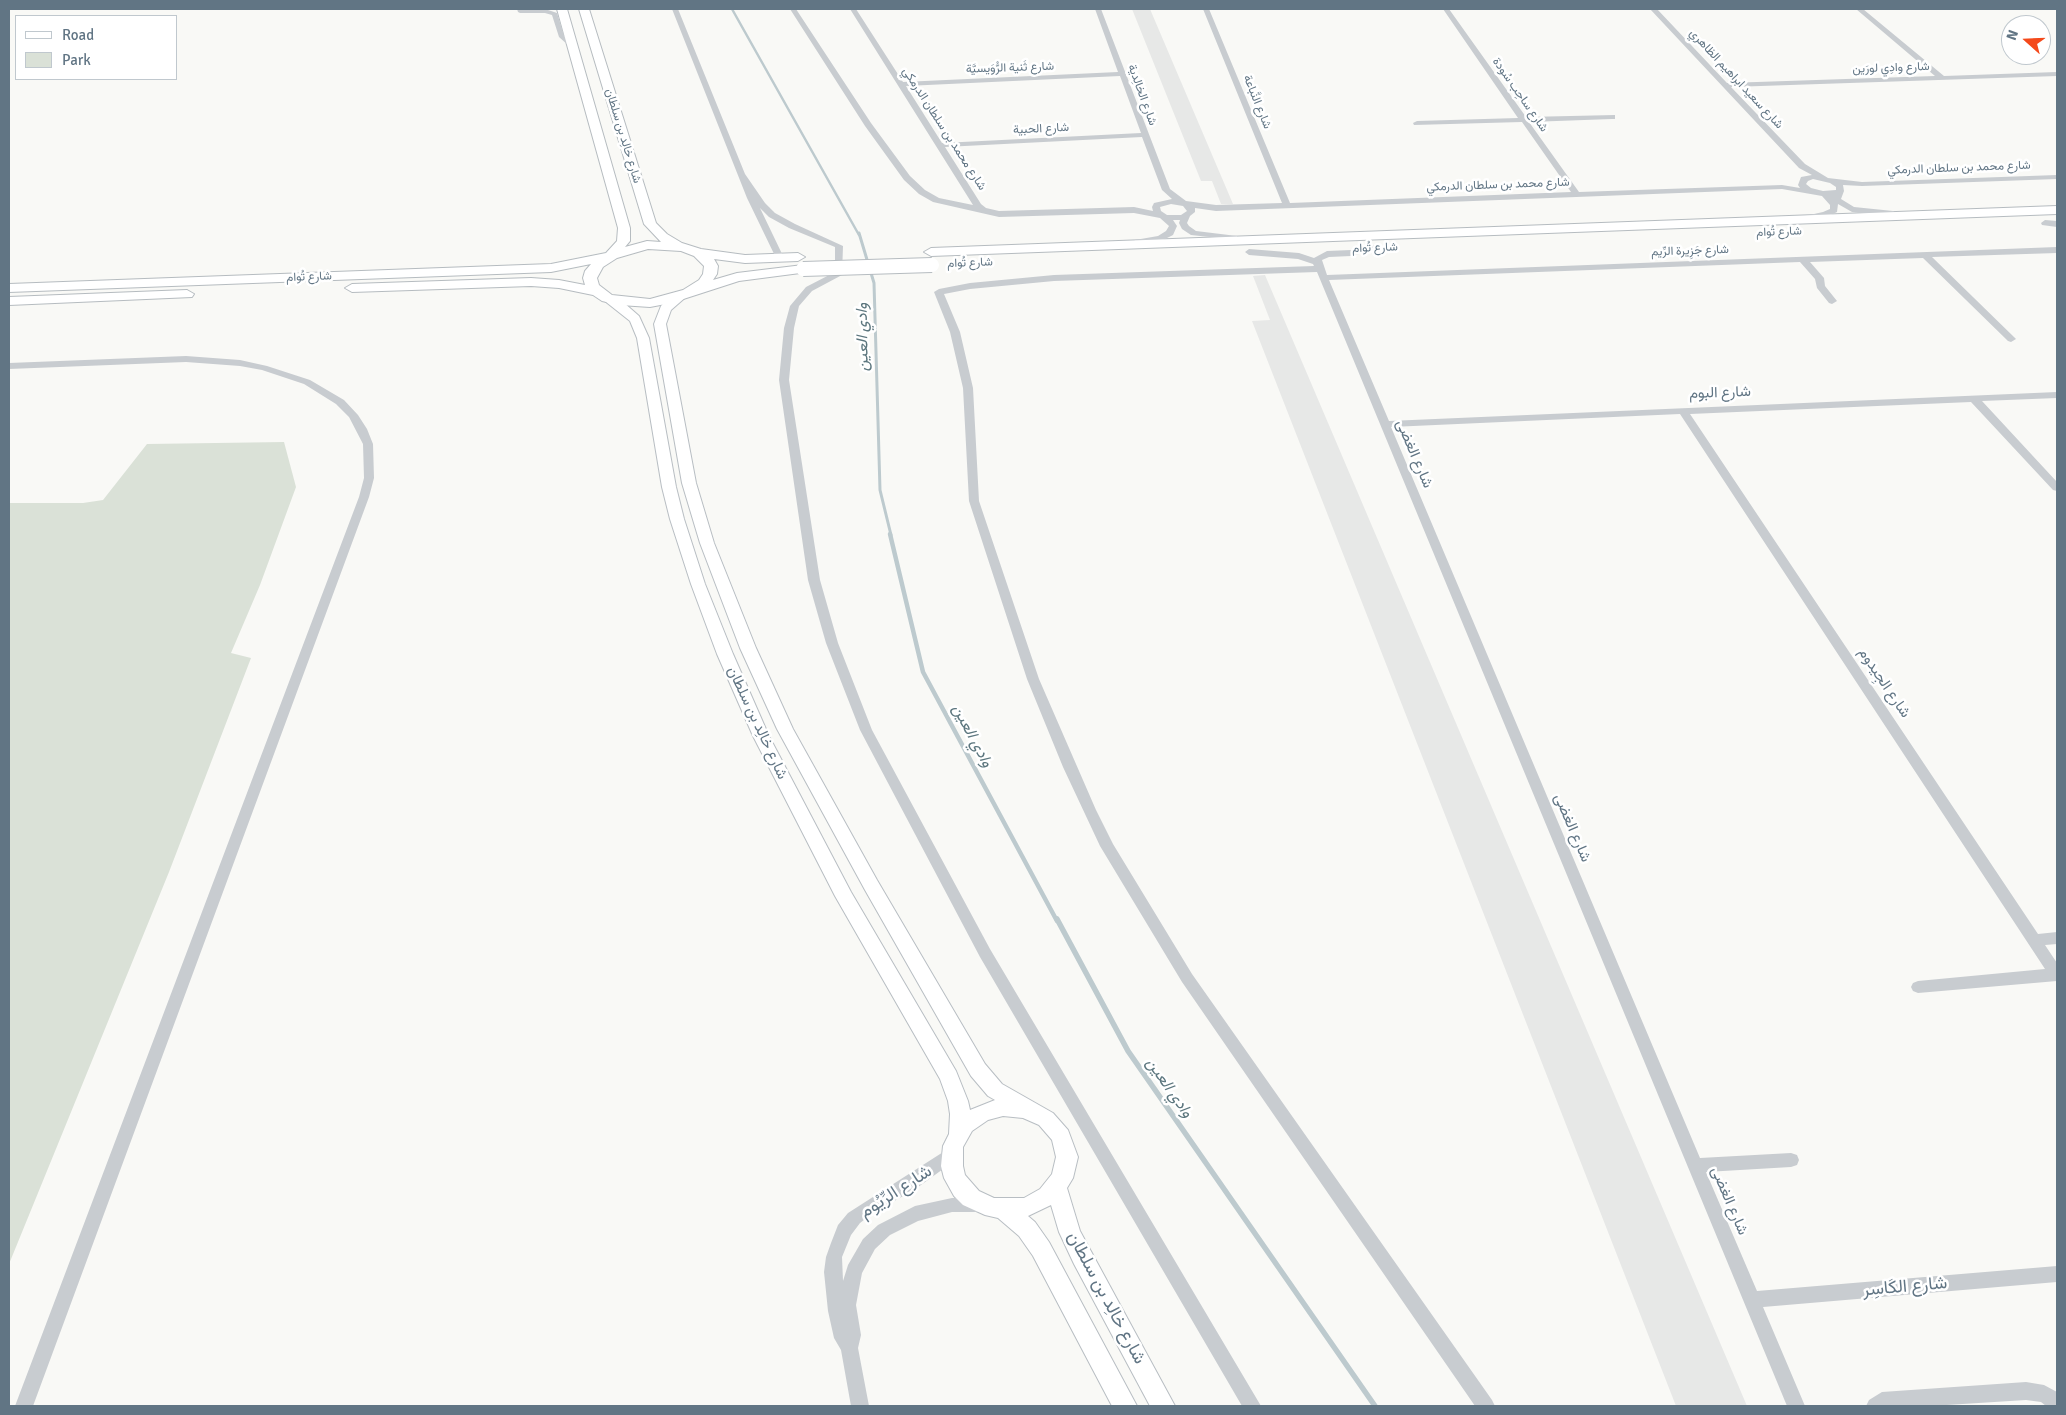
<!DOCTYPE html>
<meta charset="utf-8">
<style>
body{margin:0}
#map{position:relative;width:2066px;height:1415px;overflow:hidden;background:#f9f9f6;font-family:Signika,sans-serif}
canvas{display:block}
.frame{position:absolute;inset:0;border:10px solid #617584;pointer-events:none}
.legend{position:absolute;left:15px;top:15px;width:162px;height:65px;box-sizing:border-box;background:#fff;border:1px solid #c0c8ce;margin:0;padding:6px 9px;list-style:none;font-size:15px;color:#617584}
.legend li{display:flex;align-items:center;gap:10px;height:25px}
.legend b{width:25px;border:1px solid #c0c8ce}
.north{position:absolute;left:2001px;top:15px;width:50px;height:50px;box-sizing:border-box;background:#fff;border:1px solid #c0c8ce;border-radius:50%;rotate:290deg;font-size:14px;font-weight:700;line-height:20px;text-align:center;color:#617584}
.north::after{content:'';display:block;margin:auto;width:18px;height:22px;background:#f4491b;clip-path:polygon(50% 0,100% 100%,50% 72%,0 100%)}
</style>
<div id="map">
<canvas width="2066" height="1415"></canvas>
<div class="frame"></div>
<ul class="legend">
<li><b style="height:6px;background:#fff"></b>Road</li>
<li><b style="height:14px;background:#dae1d7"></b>Park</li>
</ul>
<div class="north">N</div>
</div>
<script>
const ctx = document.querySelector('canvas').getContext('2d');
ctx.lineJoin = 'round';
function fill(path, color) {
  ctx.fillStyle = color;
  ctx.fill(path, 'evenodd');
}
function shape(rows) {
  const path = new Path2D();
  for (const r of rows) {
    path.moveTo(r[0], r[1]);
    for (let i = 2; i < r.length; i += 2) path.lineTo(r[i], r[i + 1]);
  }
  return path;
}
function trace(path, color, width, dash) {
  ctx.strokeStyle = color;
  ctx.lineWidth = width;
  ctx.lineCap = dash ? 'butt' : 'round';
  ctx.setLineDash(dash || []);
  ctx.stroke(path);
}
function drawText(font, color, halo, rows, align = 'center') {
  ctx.font = font + ' Signika,Vazirmatn,sans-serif';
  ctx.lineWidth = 5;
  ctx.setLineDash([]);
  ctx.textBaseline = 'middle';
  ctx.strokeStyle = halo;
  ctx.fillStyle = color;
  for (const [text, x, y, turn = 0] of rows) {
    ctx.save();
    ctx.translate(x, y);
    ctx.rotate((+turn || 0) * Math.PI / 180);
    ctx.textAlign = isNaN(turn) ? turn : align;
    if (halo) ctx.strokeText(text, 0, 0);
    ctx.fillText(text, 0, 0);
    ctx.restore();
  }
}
const built = shape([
 [1132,9,1150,9,1233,204,1221,204,1212,181,1201,181],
 [1265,275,1747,1406,1676,1406,1252,321,1270,320,1253,276]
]);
const green = shape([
 [284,442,296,487,260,585,231,653,251,658,169,872,9,1264,9,503,83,503,103,500,147,444]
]);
const streamFar3 = shape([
 [732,9,859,235]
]);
const streamFar2 = shape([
 [859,233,874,283,880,490,891,535]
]);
const streamFar1 = shape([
 [890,534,923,672,1057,921]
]);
const stream = shape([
 [1057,919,1128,1051,1375,1406]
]);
const street = shape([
 [517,9,545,9,557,13,564,35,576,44,569,46,559,37,552,15,545,13,520,13,518,12,517,9],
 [672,9,678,9,745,174,765,203,775,213,795,224,843,246,842,275,812,291,799,306,794,328,789,380,820,580,838,643,872,730,990,949,1261,1406,1242,1406,980,957,860,730,826,643,808,580,779,380,784,328,790,306,806,287,835,272,835,247,789,228,769,217,760,208,784,258,780,261,776,258,747,198,672,9],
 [790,9,796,9,871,123,910,176,925,190,939,198,973,205,850,9,856,9,903,82,1118,72,1095,9,1101,9,1170,189,1186,201,1216,205,1282,203,1203,9,1209,9,1290,203,1571,192,1522,122,1414,125,1413,123,1417,121,1518,118,1443,9,1449,9,1526,117,1615,115,1615,119,1612,119,1529,122,1579,192,1782,185,1800,188,1798,185,1801,177,1812,175,1799,168,1650,9,1657,9,1727,83,1935,76,1856,9,1863,9,1944,76,2057,72,2057,76,1731,87,1805,164,1828,178,1862,182,2057,175,2057,179,1862,186,1843,185,1844,191,1841,199,1854,207,1893,211,1897,214,1893,217,1852,212,1838,204,1837,212,1829,216,1808,221,1804,218,1805,216,1823,212,1830,209,1830,205,1822,196,1782,189,1216,211,1195,208,1195,212,1190,216,1187,223,1189,226,1196,231,1237,236,1237,240,1191,235,1182,229,1179,223,1180,220,1173,220,1177,226,1173,235,1163,240,1138,245,1134,242,1135,240,1158,236,1166,231,1169,226,1160,218,1134,213,999,217,933,202,919,194,904,180,865,126,790,9],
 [1120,76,1141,133,942,143,906,86,1120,76],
 [1142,137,1162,190,1172,199,1154,203,1152,207,1153,211,1134,207,999,211,986,208,981,204,945,147,1142,137],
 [1813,179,1830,183,1836,187,1836,190,1823,191,1811,188,1806,184,1808,181,1813,179],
 [1171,204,1183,206,1187,211,1181,215,1167,215,1161,211,1160,207,1171,204],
 [2045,220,2057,221,2057,227,2042,225,2041,223,2045,220],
 [1372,245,1375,246,1375,250,1351,256,1329,257,1322,260,1327,275,2057,247,2057,253,1932,257,2014,337,2016,339,2011,342,2008,341,1923,258,1810,262,1824,278,1825,286,1837,301,1832,304,1829,303,1817,288,1815,279,1800,262,1329,280,1389,421,2057,392,2057,398,1982,401,2057,482,2057,491,2053,490,1971,402,1690,414,2038,934,2057,932,2057,944,2045,945,2057,963,2057,981,1918,993,1913,991,1911,987,1913,983,1918,981,2045,969,1680,414,1391,427,1700,1158,1791,1153,1797,1155,1799,1160,1797,1165,1791,1167,1706,1172,1757,1291,2057,1266,2057,1282,1763,1307,1805,1406,1787,1406,1317,272,1054,281,970,289,944,294,960,332,973,388,979,501,1039,679,1096,810,1113,844,1192,974,1492,1400,1495,1406,1475,1406,1182,982,1100,846,1063,767,1027,679,969,501,963,388,950,332,934,292,939,289,970,283,1054,275,1314,266,1313,264,1298,259,1249,255,1245,252,1249,249,1299,253,1314,258,1327,251,1351,250,1372,245],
 [186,356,240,360,267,366,310,380,344,400,358,415,367,429,373,444,374,478,369,497,33,1406,15,1406,359,497,364,478,363,444,349,417,336,404,304,384,262,370,240,366,186,362,9,369,9,363,186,356],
 [951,1147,957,1149,959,1154,957,1159,914,1190,873,1213,860,1223,851,1235,842,1257,843,1281,848,1265,863,1239,878,1225,915,1206,952,1198,979,1198,985,1200,987,1205,985,1210,979,1212,952,1212,918,1221,890,1235,875,1249,862,1273,856,1305,861,1335,858,1348,869,1406,851,1406,841,1350,834,1338,828,1311,824,1272,826,1257,831,1243,838,1225,848,1213,951,1147],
 [2026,1382,2044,1385,2057,1392,2057,1406,2046,1406,2041,1402,2026,1400,1931,1406,1866,1406,1869,1400,1882,1392,2026,1382]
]);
const secondary = shape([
 [681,292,687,296,671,310,666,324,696,483,714,543,756,648,793,729,877,880,985,1064,1002,1084,1053,1113,1068,1130,1078,1157,1073,1178,1067,1188,1080,1231,1175,1406,1150,1406,1074,1264,1059,1232,1051,1205,1028,1216,1035,1222,1049,1242,1137,1406,1112,1406,1033,1256,1019,1236,998,1218,985,1215,963,1205,954,1196,944,1178,941,1166,943,1146,949,1134,950,1114,948,1101,940,1079,835,896,753,736,717,654,691,584,670,519,662,487,637,338,630,321,601,298,607,294,623,302,639,316,649,338,676,487,684,519,705,584,733,654,769,736,851,892,956,1071,968,1101,970,1110,995,1100,988,1096,971,1076,865,890,777,729,740,648,700,543,682,483,654,324,661,306,667,299,681,292],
 [1003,1116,1023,1118,1039,1125,1052,1140,1056,1157,1052,1174,1040,1189,1024,1198,994,1198,979,1191,965,1175,963,1166,963,1147,972,1131,988,1120,1003,1116]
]);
const primary = shape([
 [557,9,567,9,630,228,630,241,625,247,647,241,661,242,644,224,579,9,589,9,656,223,667,234,682,243,701,249,745,255,798,253,805,257,798,261,745,263,714,259,718,266,717,274,713,280,737,273,803,265,810,269,808,272,739,281,671,303,650,307,620,305,602,301,593,295,559,288,531,286,352,292,345,288,352,284,531,278,559,280,585,285,583,278,585,271,591,264,551,272,9,292,9,284,551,264,606,253,617,241,618,228,557,9],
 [648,249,681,251,694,256,704,266,703,274,699,280,683,290,650,299,612,295,599,285,597,278,603,267,617,258,648,249],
 [2057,206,2057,214,931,256,924,252,931,248,2057,206],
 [187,290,194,294,192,297,9,305,9,297,187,290]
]);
const primaryBridge = shape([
 [803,269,932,265]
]);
const farStreetnames = [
 ["شارع ثَنية الرُّوَيسيَّة",1010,68,-2],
 ["شارع وادِي لورَين",1891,68,-2],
 ["شارع سعيد ابراهيم الظاهري",1736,79,47],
 ["شارع الخالِدية",1142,95,70],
 ["شارع ساحِب سُودة",1520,95,55],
 ["شارع النَّباعة",1257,102,68],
 ["شارع محمد بن سلطان الدرمكي",944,129,57],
 ["شارع الحبية",1041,129,-3],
 ["شارع خالِد بن سلطان",623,136,73],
 ["شارع محمد بن سلطان الدرمكي",1959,168,-2],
 ["شارع محمد بن سلطان الدرمكي",1498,185,-2],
 ["شارع تُوام",1779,232,-2],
 ["شارع تُوام",1375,248,-2],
 ["شارع جَزِيرة الرِّيم",1690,251,-2],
 ["شارع تُوام",970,263,-2],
 ["شارع تُوام",309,277,-2]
];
const streetNames = [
 ["شارع البوم",1720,393,-2],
 ["شارع الغضى",1414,454,67],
 ["شارع الجِيدوم",1884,683,56],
 ["شارع خالِد بن سلطان",757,723,65],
 ["شارع الغضى",1572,828,67],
 ["شارع الغضى",1729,1201,67]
];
const waterNames = [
 ["وادي العين",863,337,-91],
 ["وادي العين",972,736,62],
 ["وادي العين",1169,1088,55]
];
const nearStreetnames = [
 ["شارع الرِّيُوم",896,1192,-33],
 ["شارع الكَاسِر",1905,1287,-5],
 ["شارع خالِد بن سلطان",1106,1298,62]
];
fill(built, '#e7e8e7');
fill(green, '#dae1d7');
trace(streamFar3, '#bdcace', 2.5);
trace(streamFar2, '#bdcace', 3);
trace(streamFar1, '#bdcace', 4.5);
trace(stream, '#bdcace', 5.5);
trace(secondary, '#b8bec3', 2);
trace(primary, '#b6bcc0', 2);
fill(street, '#c8ccd0');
fill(secondary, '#fff');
fill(primary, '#fff');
trace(primaryBridge, '#b6bcc0', 16, []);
trace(primaryBridge, '#fff', 14);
drawText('12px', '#617584', '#fff', farStreetnames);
drawText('15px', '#617584', '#fff', streetNames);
drawText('italic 16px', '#5c767e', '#fff', waterNames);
drawText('18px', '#617584', '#fff', nearStreetnames);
</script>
